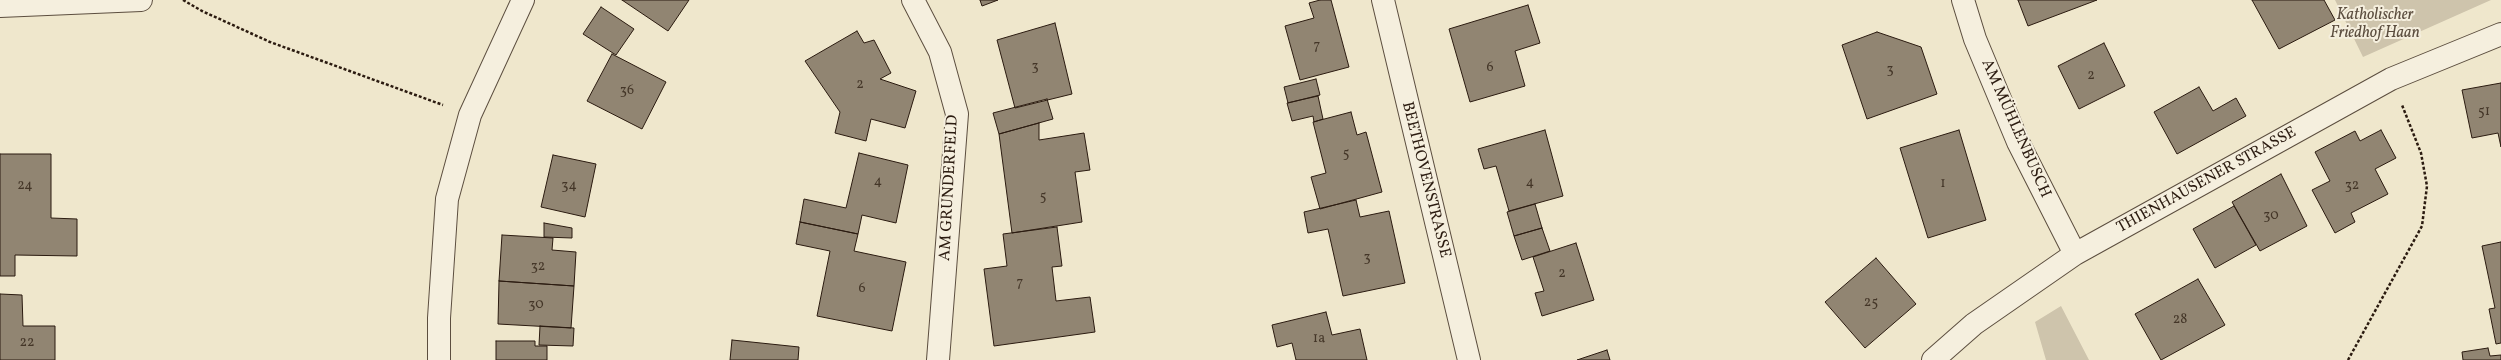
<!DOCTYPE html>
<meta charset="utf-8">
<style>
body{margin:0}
canvas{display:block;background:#efe7cc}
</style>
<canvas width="2501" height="360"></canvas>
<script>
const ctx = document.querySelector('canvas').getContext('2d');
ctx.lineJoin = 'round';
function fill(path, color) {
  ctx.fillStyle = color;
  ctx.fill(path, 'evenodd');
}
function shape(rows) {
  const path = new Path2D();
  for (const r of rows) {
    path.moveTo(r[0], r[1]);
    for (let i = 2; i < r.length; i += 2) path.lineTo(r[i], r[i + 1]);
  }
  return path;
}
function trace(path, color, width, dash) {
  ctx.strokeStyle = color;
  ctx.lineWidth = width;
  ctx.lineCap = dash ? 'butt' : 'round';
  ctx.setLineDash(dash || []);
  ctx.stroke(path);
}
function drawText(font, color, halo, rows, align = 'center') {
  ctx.font = font + ' Vollkorn,serif';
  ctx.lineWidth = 4;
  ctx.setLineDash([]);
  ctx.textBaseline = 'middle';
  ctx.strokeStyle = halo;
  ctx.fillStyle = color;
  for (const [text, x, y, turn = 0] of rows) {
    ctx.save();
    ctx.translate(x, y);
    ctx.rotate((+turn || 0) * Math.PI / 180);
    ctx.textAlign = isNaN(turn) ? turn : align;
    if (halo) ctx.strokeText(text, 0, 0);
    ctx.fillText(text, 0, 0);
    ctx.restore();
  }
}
const green = shape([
 [2335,0,2491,0,2363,57],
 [2061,306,2089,360,2046,360,2035,322]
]);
const building = shape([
 [622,0,689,0,668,31,622,0],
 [980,0,998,0,982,6,980,0],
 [1320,0,1331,0,1349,67,1300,80,1285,26,1314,18,1309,3,1320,0],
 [2018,0,2097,0,2028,26,2018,0],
 [2252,0,2324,0,2335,20,2279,49,2252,0],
 [1528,5,1540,43,1515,51,1525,86,1470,102,1449,29,1528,5],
 [601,7,634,29,616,55,583,34,601,7],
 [1055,23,1072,94,1015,108,997,40,1055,23],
 [857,31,864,43,874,40,891,73,880,79,916,91,905,128,871,119,866,141,835,133,840,112,805,61,857,31],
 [1877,32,1921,47,1937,94,1867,119,1842,45,1877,32],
 [2104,43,2125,86,2079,109,2058,66,2104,43],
 [612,54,666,82,642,129,587,101,612,54],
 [1316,79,1320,95,1288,103,1284,87,1316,79],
 [2501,83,2501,147,2498,133,2472,138,2462,90,2501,83],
 [2199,87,2213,111,2236,98,2246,116,2177,154,2154,112,2199,87],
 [1318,96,1323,119,1314,122,1313,116,1292,121,1287,103,1318,96],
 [1047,99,1053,119,999,134,993,113,1047,99],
 [1351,112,1357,135,1366,132,1382,192,1320,209,1311,177,1326,173,1313,122,1351,112],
 [1039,123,1039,140,1084,133,1090,170,1075,172,1082,222,1012,233,999,134,1039,123],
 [1545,130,1563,196,1509,211,1496,166,1484,169,1478,149,1545,130],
 [1959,130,1986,220,1928,238,1900,148,1959,130],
 [2381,130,2396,158,2375,169,2388,194,2351,213,2355,222,2335,233,2312,190,2330,181,2315,152,2355,131,2360,141,2381,130],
 [859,153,908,165,896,223,862,215,858,234,800,222,804,199,846,208,859,153],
 [0,154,51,154,51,218,77,219,77,256,15,255,15,276,0,276,0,154],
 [553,155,596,164,585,217,541,207,553,155],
 [2281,174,2307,226,2260,251,2232,202,2281,174],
 [1356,200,1360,217,1389,211,1405,283,1343,296,1328,229,1308,233,1304,212,1356,200],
 [1535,204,1542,228,1514,236,1507,212,1535,204],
 [2234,206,2256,245,2215,268,2193,229,2234,206],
 [800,222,858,234,854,251,906,262,892,331,817,316,830,251,796,244,800,222],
 [544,223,572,228,572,238,544,237,544,223],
 [1057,227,1062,266,1052,267,1056,301,1090,297,1095,332,994,346,984,269,1007,266,1003,234,1057,227],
 [1542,228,1550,251,1522,260,1514,236,1542,228],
 [502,235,553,238,552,250,576,252,574,286,499,281,502,235],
 [2501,242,2501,343,2496,344,2489,309,2495,308,2482,246,2501,242],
 [1576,243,1594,300,1542,316,1535,293,1544,291,1533,257,1576,243],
 [1876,258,1916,304,1865,348,1825,302,1876,258],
 [2198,279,2225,325,2161,360,2135,314,2198,279],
 [499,281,574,286,571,328,498,324,499,281],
 [0,294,22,295,23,326,55,326,55,360,0,360,0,294],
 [1326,312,1332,335,1360,329,1367,360,1296,360,1292,343,1277,347,1272,325,1326,312],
 [540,326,574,328,573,346,539,345,540,326],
 [732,340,799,347,798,360,730,360,732,340],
 [496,341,535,341,535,346,547,346,547,360,496,360,496,341],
 [2488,348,2490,356,2501,355,2501,360,2463,360,2462,352,2488,348],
 [1607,350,1610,360,1577,360,1607,350]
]);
const path = shape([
 [183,0,202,11,270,42,443,105],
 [2348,360,2422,226,2427,186,2421,153,2402,105]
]);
const minor = shape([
 [913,0,940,52,957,114,938,360],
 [1383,0,1469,360],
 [1963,0,1975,39,2018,142,2075,254],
 [0,6,141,0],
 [439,360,439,318,447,199,470,115,523,0],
 [1933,360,1974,324,2075,254,2391,79,2501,34]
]);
const numberNames = [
 ["7",1317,46],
 ["3",1035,67],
 ["6",1490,68],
 ["3",1890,70],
 ["2",2091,76],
 ["2",860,85],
 ["36",627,91],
 ["51",2484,112],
 ["5",1346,154],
 ["4",878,182],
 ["4",1530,183],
 ["1",1943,184],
 ["24",25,186],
 ["34",569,186],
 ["32",2352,186],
 ["5",1043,197],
 ["30",2271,216],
 ["3",1367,258],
 ["32",538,267],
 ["2",1562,274],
 ["7",1020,283],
 ["6",862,289],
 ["25",1871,303],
 ["30",536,305],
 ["28",2180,320],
 ["1a",1319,339],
 ["22",27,343]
];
const parkNames = [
 ["Katholischer",2375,16],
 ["Friedhof Haan",2375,34]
];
const streetNames = [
 ["AM MÜHLENBUSCH",2015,129,66],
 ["BEETHOVENSTRASSE",1425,180,76],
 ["THIENHAUSENER STRASSE",2207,181,-29],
 ["AM GRUNDERFELD",950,188,-87]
];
fill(green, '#cec4ac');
fill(building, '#918572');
trace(building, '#2b1b10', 1);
trace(minor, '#5c4e3f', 24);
trace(path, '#2b1b10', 2.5, [3, 2]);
trace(minor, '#f5efde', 22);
drawText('14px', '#443628', null, numberNames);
drawText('italic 16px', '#5c4e3f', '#f5efde', parkNames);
drawText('16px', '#2b1b10', '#f5efde', streetNames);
</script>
